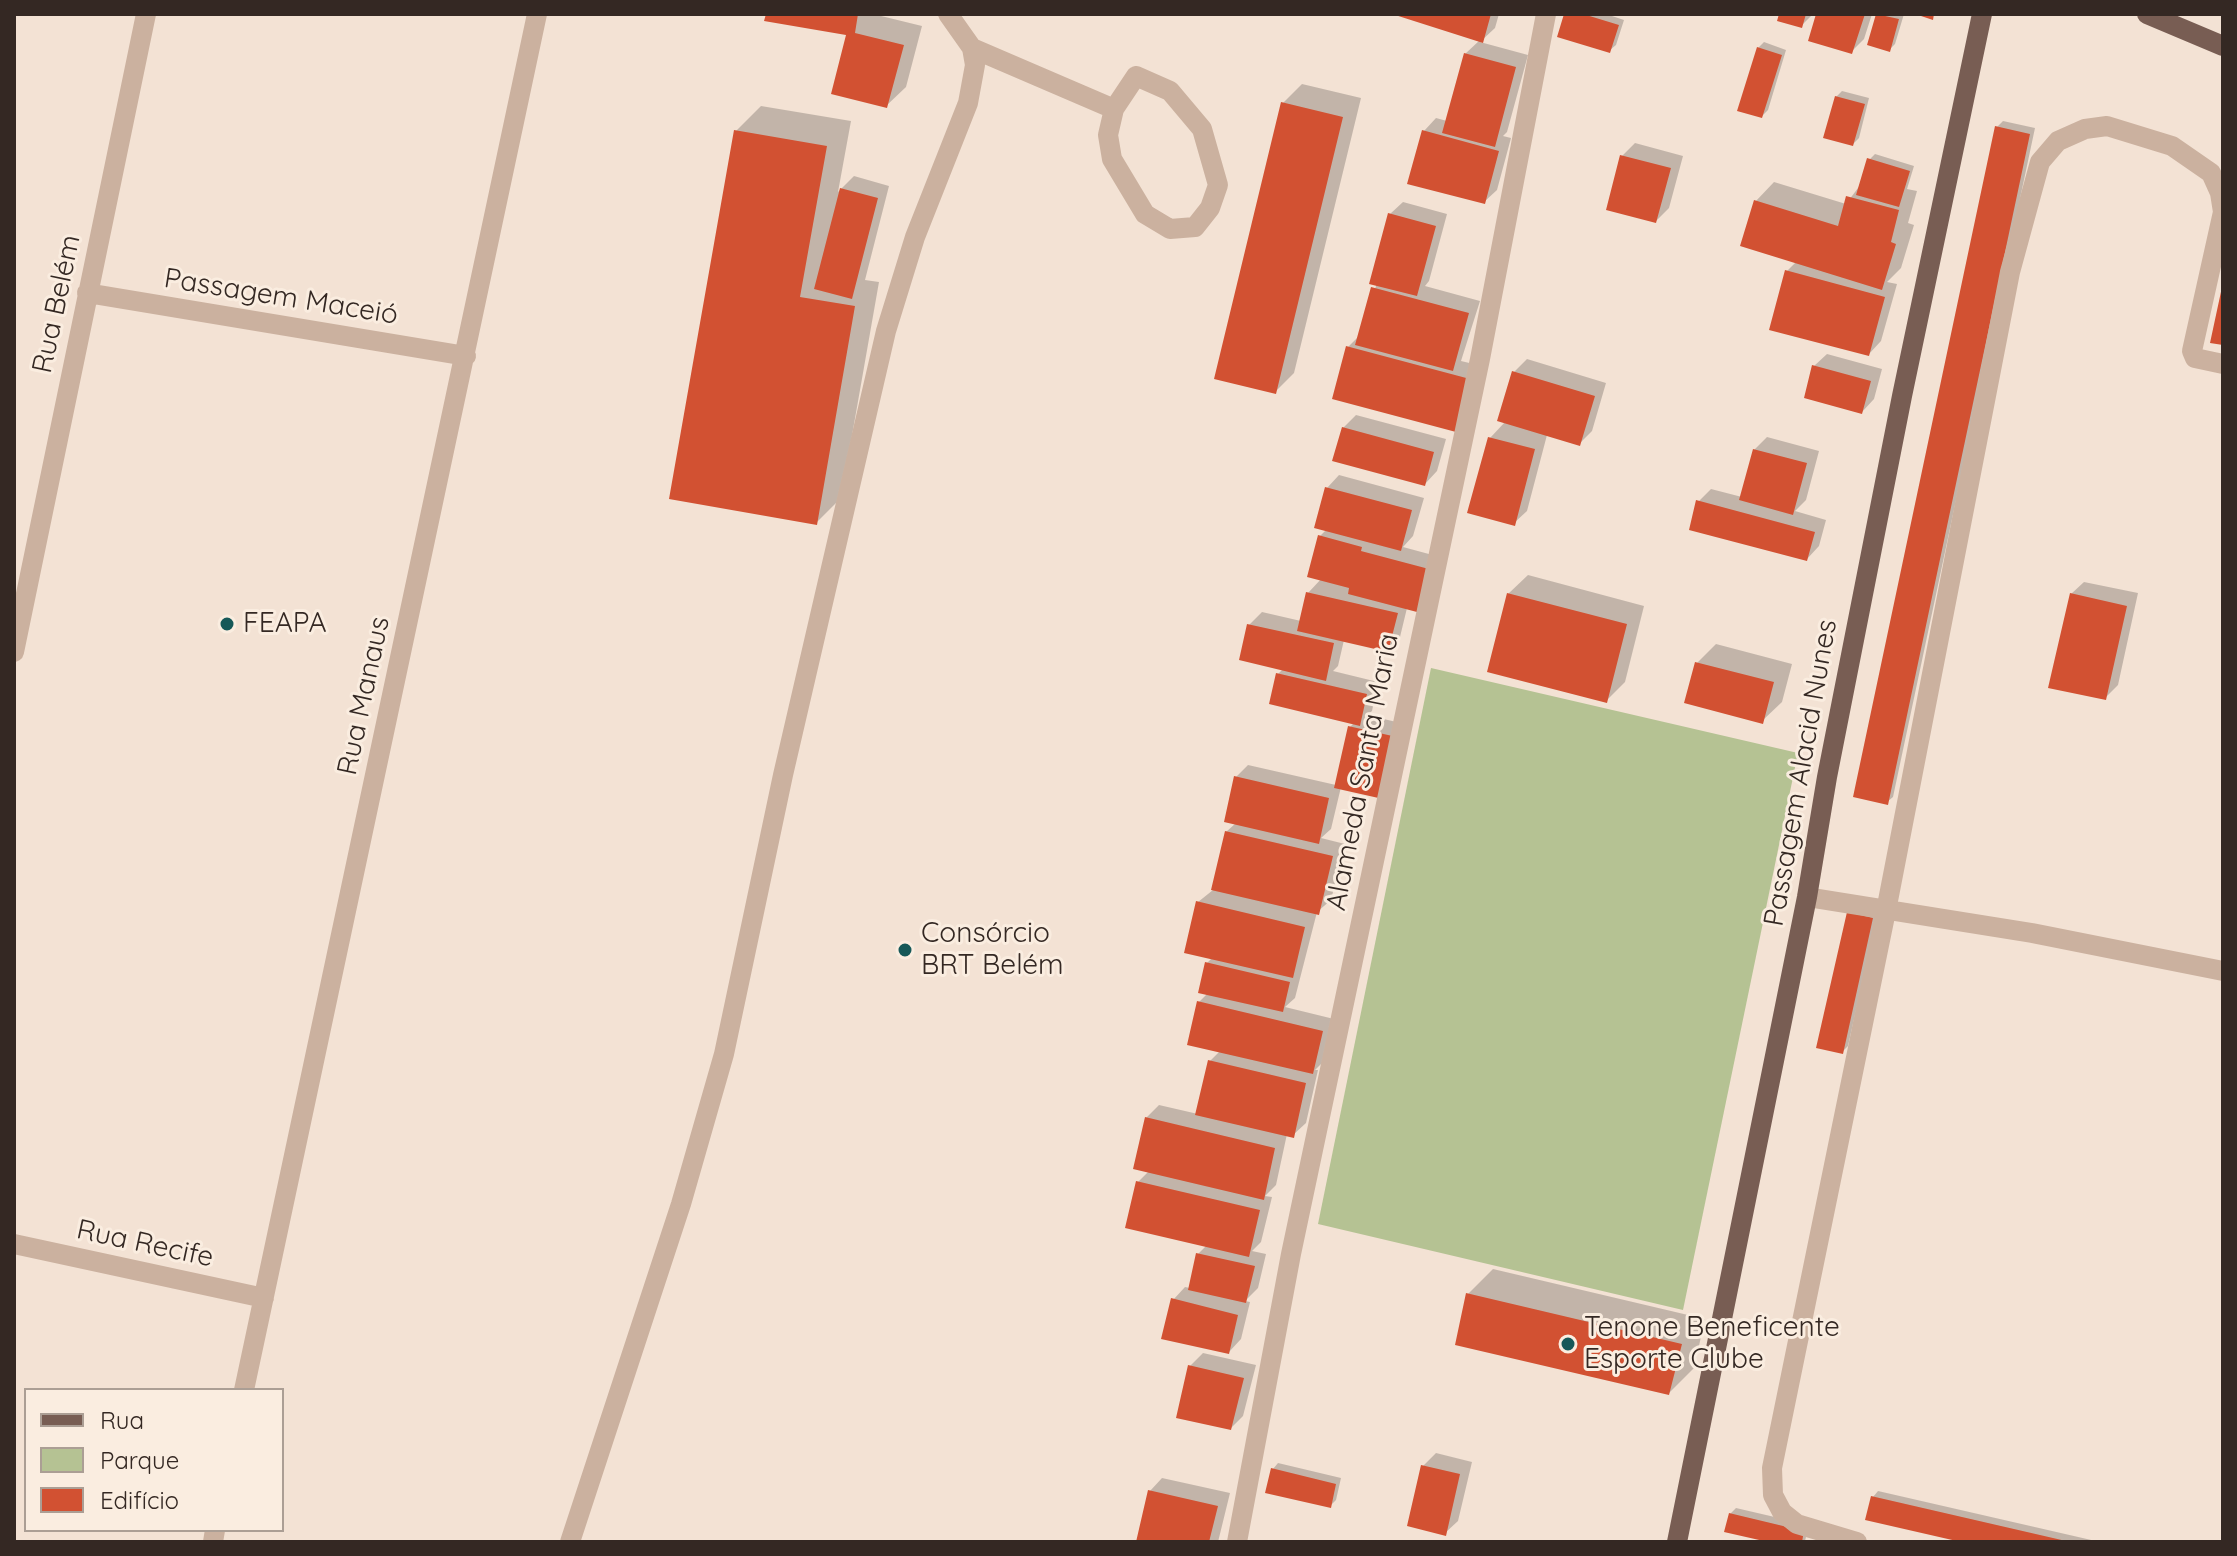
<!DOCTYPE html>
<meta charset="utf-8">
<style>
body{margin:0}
#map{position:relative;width:2237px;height:1556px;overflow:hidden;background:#f3e2d4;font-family:Quicksand,sans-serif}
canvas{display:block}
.frame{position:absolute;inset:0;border:16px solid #342823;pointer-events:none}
.legend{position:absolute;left:24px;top:1388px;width:260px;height:144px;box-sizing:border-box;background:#faede0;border:2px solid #ab9e94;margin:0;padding:10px 14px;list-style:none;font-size:24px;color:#342823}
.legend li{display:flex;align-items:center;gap:16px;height:40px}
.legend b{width:40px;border:2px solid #ab9e94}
</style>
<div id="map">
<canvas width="2237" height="1556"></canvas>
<div class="frame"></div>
<ul class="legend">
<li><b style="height:10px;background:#785d53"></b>Rua</li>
<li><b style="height:22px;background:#b5c293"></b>Parque</li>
<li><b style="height:22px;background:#d25132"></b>Edifício</li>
</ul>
</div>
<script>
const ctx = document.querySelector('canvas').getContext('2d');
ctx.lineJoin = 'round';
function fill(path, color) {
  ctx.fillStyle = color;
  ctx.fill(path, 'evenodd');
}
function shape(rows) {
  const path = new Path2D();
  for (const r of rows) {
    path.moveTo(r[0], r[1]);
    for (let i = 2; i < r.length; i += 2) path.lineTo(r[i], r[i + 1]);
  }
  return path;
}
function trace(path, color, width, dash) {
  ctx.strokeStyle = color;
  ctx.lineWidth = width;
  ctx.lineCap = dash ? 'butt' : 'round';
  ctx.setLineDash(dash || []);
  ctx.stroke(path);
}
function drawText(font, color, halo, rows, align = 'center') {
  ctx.font = font + ' Quicksand,sans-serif';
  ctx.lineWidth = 6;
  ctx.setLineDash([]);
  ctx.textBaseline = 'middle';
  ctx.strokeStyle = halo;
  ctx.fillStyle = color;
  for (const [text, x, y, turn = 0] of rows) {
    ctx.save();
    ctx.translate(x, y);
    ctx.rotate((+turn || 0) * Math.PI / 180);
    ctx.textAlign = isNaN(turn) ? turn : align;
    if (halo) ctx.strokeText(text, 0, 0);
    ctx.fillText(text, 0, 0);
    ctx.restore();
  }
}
const green = shape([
 [1431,668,1798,753,1683,1310,1318,1224]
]);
const shadow = shape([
 [768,14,873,14,922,26,906,87,886,106,848,34],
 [1396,14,1499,14,1495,28,1480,42,1528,55,1507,132,1503,136,1511,138,1497,190,1484,202,1424,131,1436,118,1447,121,1465,54,1480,40],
 [1566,14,1606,14,1624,20,1616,45,1610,50],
 [1781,14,1813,14,1801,26],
 [1818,14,1872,14,1864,39,1851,52],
 [1878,14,1904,14,1895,44,1890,49,1870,44],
 [1764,42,1786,50,1768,110,1762,116,1758,48],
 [1302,84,1361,98,1294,373,1275,392,1283,103],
 [1842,91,1869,98,1859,138,1853,144,1836,97],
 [761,106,851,121,838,192,854,176,889,186,865,280,879,282,841,498,816,523,736,131],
 [2003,121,2035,128,1893,797,1887,802,1997,127],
 [1635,143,1683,156,1669,208,1656,221,1622,156],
 [1875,154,1914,166,1907,189,1917,191,1908,223,1914,225,1901,268,1887,282,1897,284,1881,341,1869,354,1787,271,1796,262,1755,202,1774,182,1846,204,1861,184,1869,160],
 [1403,202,1447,214,1429,281,1425,286,1480,301,1461,361,1482,366,1468,417,1348,347,1360,335,1377,283,1390,214],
 [1827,354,1882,369,1874,399,1862,412,1814,366],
 [1527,359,1606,383,1592,431,1579,444,1547,435,1527,511,1514,523,1490,438,1505,422,1514,372],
 [1356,415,1446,439,1437,471,1425,484,1343,428],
 [1767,437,1819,451,1806,500,1795,511,1826,520,1819,546,1807,559,1698,502,1711,489,1742,497,1754,450],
 [1339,475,1424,498,1413,536,1403,547,1440,557,1407,608,1400,637,1388,650,1344,640,1338,666,1333,671,1378,682,1372,711,1367,715,1409,725,1341,787,1331,829,1321,838,1345,844,1331,900,1317,912,1295,998,1285,1007,1334,1019,1325,1060,1315,1070,1318,1070,1306,1123,1293,1135,1287,1134,1276,1185,1265,1196,1272,1197,1261,1242,1252,1251,1266,1254,1258,1288,1245,1301,1250,1302,1241,1339,1229,1352,1173,1300,1185,1287,1190,1288,1198,1254,1207,1245,1138,1182,1149,1171,1146,1118,1159,1105,1198,1114,1210,1061,1220,1051,1199,1002,1208,993,1207,963,1213,957,1198,902,1213,890,1226,832,1236,823,1236,777,1248,765,1336,785,1350,727,1355,722,1278,674,1283,669,1249,625,1262,612,1301,621,1308,593,1322,578,1320,536,1327,529,1327,488],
 [1528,575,1644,606,1625,682,1606,701,1508,594],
 [2084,582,2138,593,2118,685,2105,698,2071,594],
 [1716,644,1792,664,1782,702,1762,721,1697,663],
 [1878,912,1848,1046,1842,1052,1848,913],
 [1493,1269,1705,1319,1694,1368,1669,1393,1468,1294],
 [1203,1353,1256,1365,1243,1416,1231,1428,1190,1366],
 [1436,1453,1472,1462,1458,1521,1445,1533,1423,1466],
 [1278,1463,1341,1478,1336,1500,1330,1506,1273,1469],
 [1162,1478,1230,1493,1218,1542,1138,1542,1150,1491],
 [1878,1491,2100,1542,1970,1542,1873,1497],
 [1736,1508,1809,1525,1805,1541,1776,1542,1730,1514]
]);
const building = shape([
 [766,14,858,14,855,33,904,45,887,108,831,94,846,35,764,21],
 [1392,14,1491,14,1483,43],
 [1564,14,1583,14,1619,25,1610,53,1557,37],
 [1779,14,1806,14,1802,28,1777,21],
 [1816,14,1865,14,1852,54,1808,41],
 [1876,14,1899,19,1890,52,1867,45],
 [1915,14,1934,14,1933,20],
 [1757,47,1782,55,1762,118,1737,111],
 [1464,53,1516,67,1495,147,1442,133],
 [1835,96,1865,104,1853,146,1823,138],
 [1281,102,1343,117,1276,394,1214,379],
 [1995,126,2030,134,1888,805,1853,797],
 [734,130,827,146,800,297,855,306,817,525,669,499],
 [1422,130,1499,151,1485,204,1407,184],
 [1620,155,1671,168,1656,223,1606,210],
 [1867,158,1910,171,1899,207,1856,195],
 [840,188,878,198,852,299,814,289],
 [1846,196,1899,210,1891,242,1896,244,1882,290,1740,246,1754,200,1838,226],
 [1388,213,1436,226,1417,296,1369,284],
 [1785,270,1885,297,1869,356,1769,330],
 [1371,287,1469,313,1453,371,1355,345],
 [2222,287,2223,287,2223,345,2210,343],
 [1346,346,1470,379,1456,432,1332,399],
 [1812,365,1871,381,1862,414,1804,398],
 [1512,371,1595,396,1580,446,1497,421],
 [1342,427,1434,452,1425,486,1332,461],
 [1488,437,1535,449,1515,526,1467,513],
 [1753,449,1807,463,1793,515,1739,500],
 [1325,487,1412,510,1401,551,1314,528],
 [1696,500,1815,532,1807,561,1689,530],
 [1318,535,1362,547,1361,551,1429,569,1417,612,1348,594,1349,588,1307,577],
 [1306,592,1398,613,1388,652,1297,631],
 [1507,593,1627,624,1607,703,1487,672],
 [2070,593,2127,606,2106,700,2048,688],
 [1247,624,1334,643,1326,681,1239,660],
 [1695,662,1774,682,1763,724,1684,703],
 [1276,673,1367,694,1360,726,1269,704],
 [1348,726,1397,737,1383,799,1334,788],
 [1234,776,1329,798,1319,844,1224,822],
 [1225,831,1333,856,1319,915,1211,890],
 [1196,901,1305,927,1293,978,1184,953],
 [1847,912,1873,918,1843,1054,1816,1048],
 [1205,962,1290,982,1283,1012,1198,993],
 [1197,1001,1323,1031,1313,1074,1187,1045],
 [1208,1060,1306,1083,1294,1138,1195,1115],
 [1145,1117,1275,1148,1264,1200,1133,1169],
 [1136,1181,1260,1210,1249,1257,1125,1228],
 [1196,1253,1255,1266,1246,1303,1188,1290],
 [1466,1293,1682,1344,1669,1395,1455,1345],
 [1171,1298,1238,1315,1229,1354,1161,1339],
 [1188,1365,1244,1378,1231,1430,1176,1418],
 [1421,1465,1460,1474,1446,1536,1407,1526],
 [1271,1468,1336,1484,1331,1508,1265,1493],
 [1148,1490,1218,1506,1209,1542,1136,1542],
 [1871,1496,2066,1541,2066,1542,1961,1542,1865,1520],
 [1729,1513,1804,1531,1802,1542,1768,1542,1724,1532]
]);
const minor = shape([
 [972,48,1114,109],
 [1136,76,1170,91,1202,129,1218,185,1210,208,1195,227,1170,229,1145,214,1112,159,1108,135,1114,109,1136,76],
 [87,293,466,356],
 [14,652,146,14],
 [1807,897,2032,933,2223,971],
 [14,1244,264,1298],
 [244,1390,537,14],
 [213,1542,215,1530],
 [570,1542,681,1204,724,1054,783,775,886,331,915,237,968,103,975,65,972,48,948,14],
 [1237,1542,1291,1254,1480,359,1546,14],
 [1857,1542,1797,1524,1782,1512,1773,1495,1772,1468,1886,911,2010,272,2040,162,2058,141,2085,129,2107,126,2172,146,2211,173,2220,193,2223,212,2192,351,2195,358,2223,364]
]);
const major = shape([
 [2147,14,2223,46],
 [1677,1542,1807,897,1827,777,1902,396,1982,14]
]);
const markers = [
 [227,624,8,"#165858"],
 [905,950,8,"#165858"],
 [1568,1344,8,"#165858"]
];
const streetNames = [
 ["Passagem Maceió",281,297,9],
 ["Rua Belém",57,304,-78],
 ["Rua Manaus",364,696,-78],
 ["Alameda Santa Maria",1363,772,-79],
 ["Passagem Alacid Nunes",1801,773,-80],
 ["Rua Recife",145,1244,12]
];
const poiNames = [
 ["FEAPA",243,624],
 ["Consórcio",921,934],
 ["BRT Belém",921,966],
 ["Tenone Beneficente",1584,1328],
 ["Esporte Clube",1584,1360]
];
fill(green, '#b5c293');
fill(shadow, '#0003');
fill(building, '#d25132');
trace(minor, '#cbb19f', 20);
trace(major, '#785d53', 20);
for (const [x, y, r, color] of markers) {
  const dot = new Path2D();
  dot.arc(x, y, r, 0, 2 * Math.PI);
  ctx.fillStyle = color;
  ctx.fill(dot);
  trace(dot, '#faede0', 3);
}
drawText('28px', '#342823', '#faede0', streetNames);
drawText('28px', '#342823', '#faede0', poiNames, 'left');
</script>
